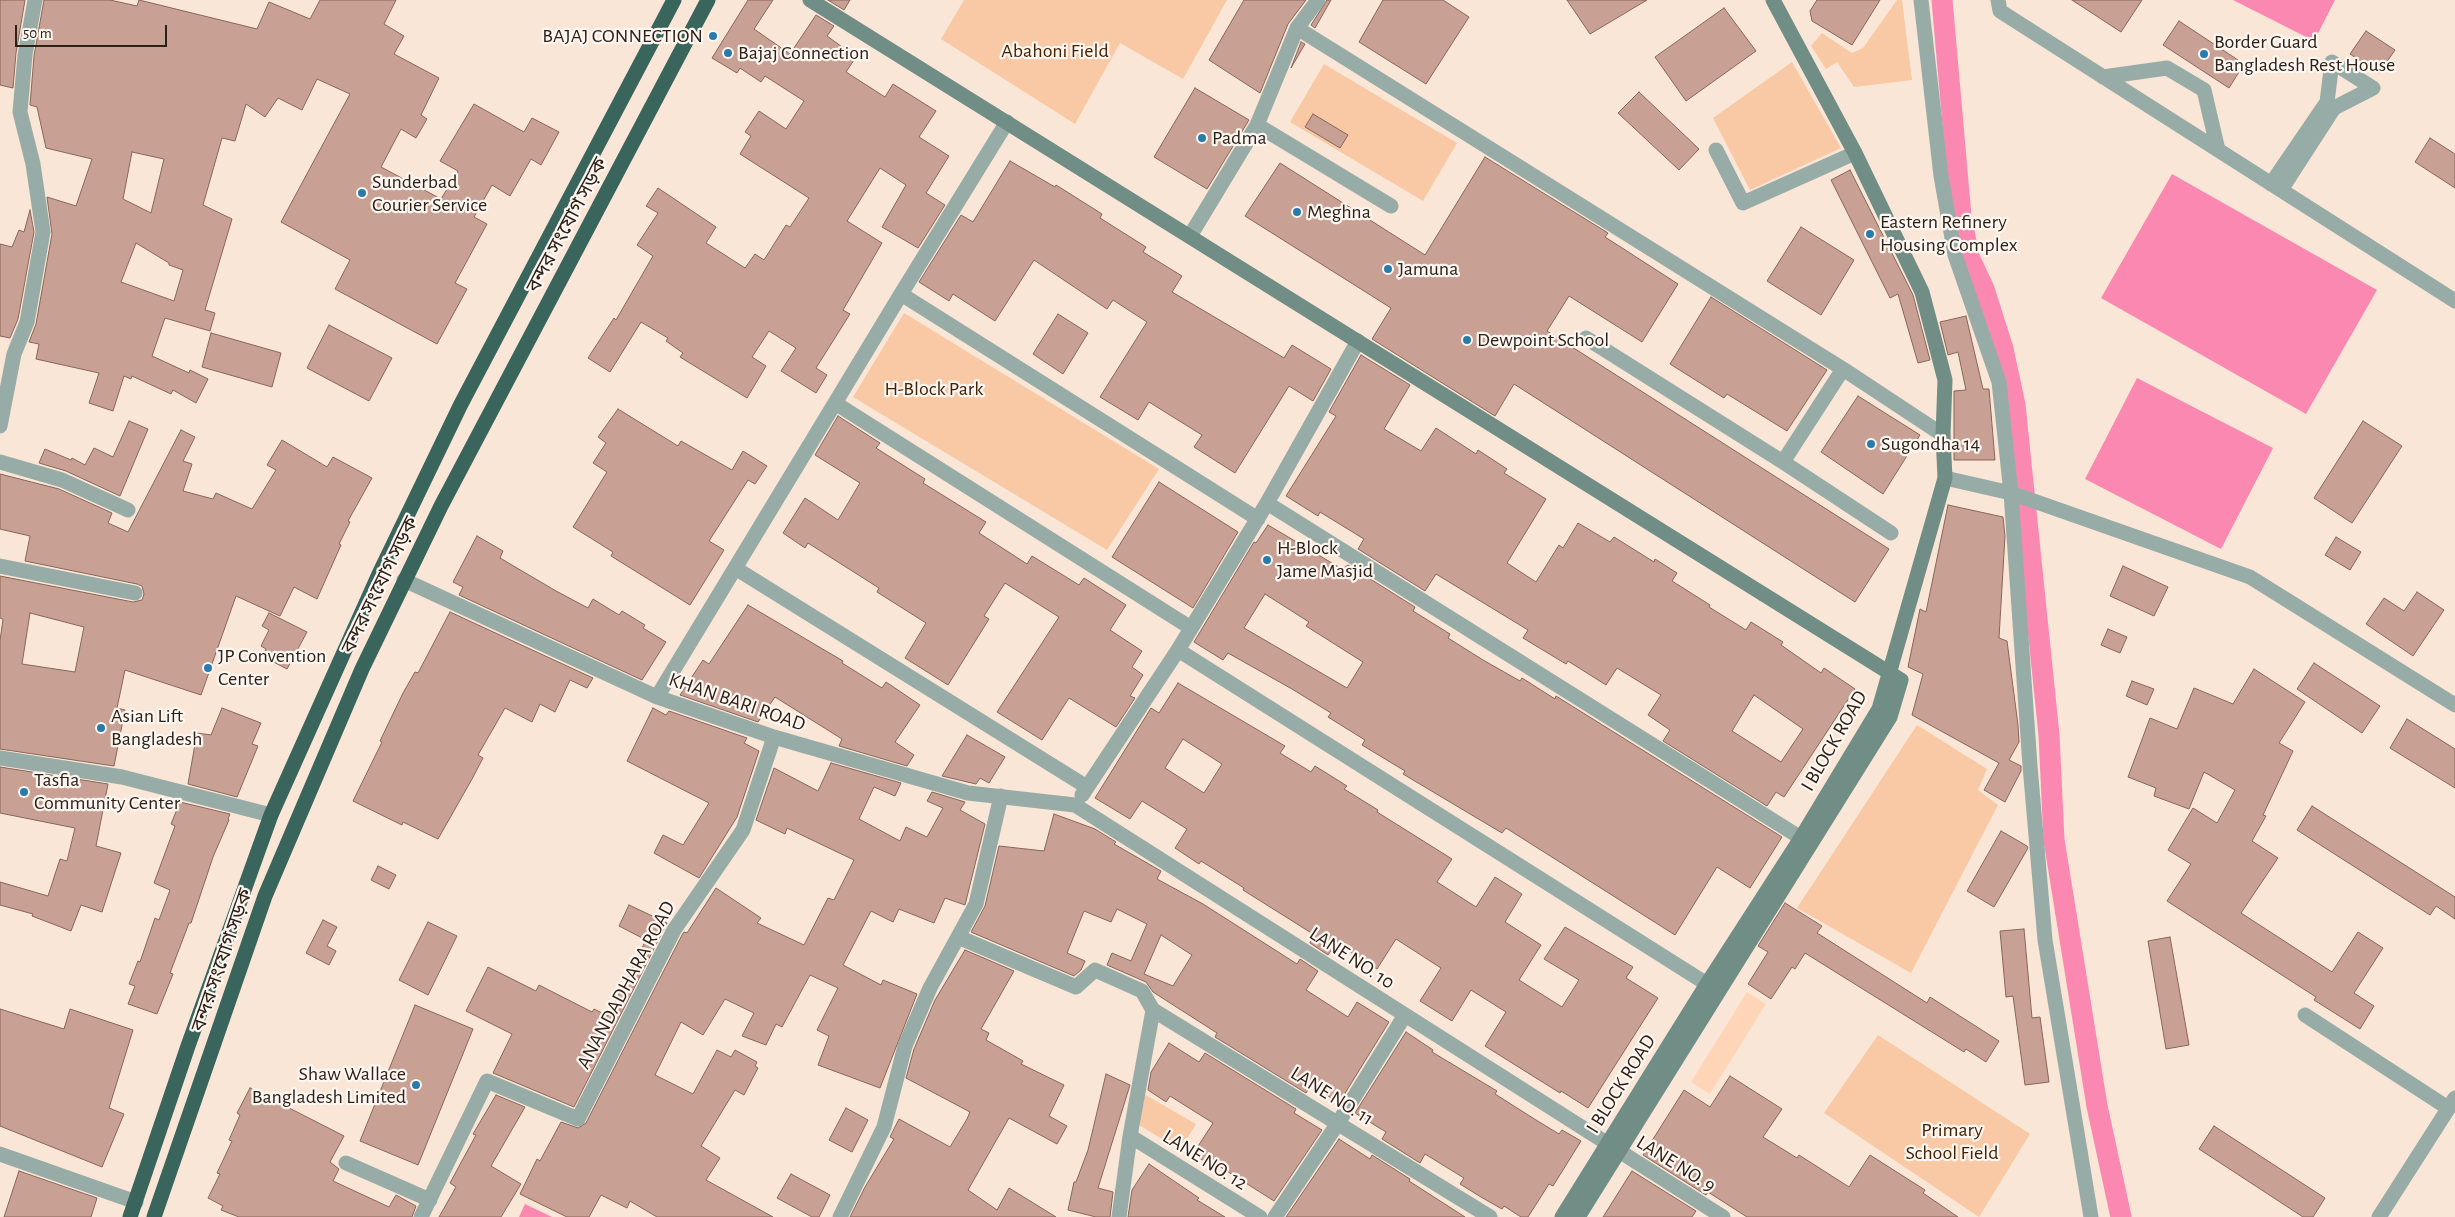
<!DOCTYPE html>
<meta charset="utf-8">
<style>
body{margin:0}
#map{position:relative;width:2455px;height:1217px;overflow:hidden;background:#fae6d6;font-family:"Alegreya Sans",sans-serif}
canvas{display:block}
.scale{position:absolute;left:15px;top:25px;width:152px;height:22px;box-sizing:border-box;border:2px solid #2e2218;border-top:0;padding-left:6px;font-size:15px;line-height:18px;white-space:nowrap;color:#2e2218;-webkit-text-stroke:4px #fdf6f1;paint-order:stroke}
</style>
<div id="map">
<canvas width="2455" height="1217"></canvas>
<div class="scale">50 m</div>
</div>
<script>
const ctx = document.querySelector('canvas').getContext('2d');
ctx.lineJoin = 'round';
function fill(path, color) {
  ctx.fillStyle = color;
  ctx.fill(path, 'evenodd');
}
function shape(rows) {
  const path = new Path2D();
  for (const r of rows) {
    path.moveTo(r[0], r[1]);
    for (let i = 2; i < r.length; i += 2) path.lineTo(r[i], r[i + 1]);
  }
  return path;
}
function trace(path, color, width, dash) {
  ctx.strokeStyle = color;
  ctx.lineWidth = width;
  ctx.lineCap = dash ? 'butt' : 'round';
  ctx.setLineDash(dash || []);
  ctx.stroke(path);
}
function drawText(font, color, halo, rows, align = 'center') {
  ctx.font = font + ' "Alegreya Sans","Noto Sans Bengali",sans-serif';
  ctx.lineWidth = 4.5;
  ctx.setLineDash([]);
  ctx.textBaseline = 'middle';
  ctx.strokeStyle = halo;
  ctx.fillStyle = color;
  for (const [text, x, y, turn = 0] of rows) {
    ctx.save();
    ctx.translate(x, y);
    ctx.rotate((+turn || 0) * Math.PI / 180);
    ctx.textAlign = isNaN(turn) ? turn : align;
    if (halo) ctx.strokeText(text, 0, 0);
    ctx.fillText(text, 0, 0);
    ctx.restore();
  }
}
const built = shape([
 [1747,992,1766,1004,1710,1094,1691,1082]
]);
const green = shape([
 [964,0,1227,0,1183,79,1120,43,1075,124,941,39],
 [1897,0,1902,0,1912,80,1854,87,1837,62,1826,69,1811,46,1822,33,1852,53,1863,48],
 [1792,62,1841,148,1750,190,1713,118],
 [1324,64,1457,143,1423,201,1290,122],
 [904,313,1159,469,1107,550,853,397],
 [1917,725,1987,769,1978,790,1998,805,1911,973,1797,908],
 [1878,1035,2030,1134,1979,1217,1824,1113],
 [1144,1094,1196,1124,1180,1150,1139,1125]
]);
const water = shape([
 [2233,0,2335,0,2314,41],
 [2172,174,2377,290,2306,414,2101,298],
 [2137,378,2273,448,2221,549,2085,479],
 [525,1204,552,1217,519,1217]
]);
const canal = shape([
 [1942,0,1961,216,1969,257,1984,289,2003,349,2015,405,2049,735,2054,840,2097,1106,2121,1217]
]);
const building = shape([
 [0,0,25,0,16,53,13,88,0,85,0,0],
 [44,0,110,0,137,6,139,0,257,29,269,2,310,19,320,0,396,0,384,24,404,36,394,54,439,78,421,115,427,119,416,138,401,129,381,167,441,199,458,171,440,161,474,104,524,132,532,118,559,132,541,165,531,159,510,196,492,185,474,217,487,224,455,283,467,289,437,344,335,289,350,260,281,222,350,94,317,79,302,110,278,98,265,117,246,104,235,141,222,138,203,205,232,219,205,310,215,313,210,331,165,318,152,356,189,373,190,370,208,379,196,403,173,390,171,394,132,376,131,379,124,376,113,411,89,403,99,373,36,359,39,344,29,342,36,324,52,234,47,197,76,206,92,159,46,148,37,107,30,105,34,56,44,0],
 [132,152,164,159,151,213,123,199,132,152],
 [136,243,169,263,169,265,183,270,174,301,121,282,136,243],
 [748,0,773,0,754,29,790,54,816,15,834,26,827,36,856,57,846,72,885,97,893,84,936,111,919,137,949,156,926,193,945,205,918,248,882,227,906,185,880,168,847,221,882,243,843,310,850,314,816,368,827,375,816,393,781,371,796,348,769,331,752,357,766,366,747,398,680,357,683,353,666,341,668,338,641,322,610,372,588,358,614,318,616,320,653,256,637,245,658,213,646,206,658,188,716,227,706,243,745,268,755,254,764,260,786,225,790,227,809,198,740,154,751,136,745,132,759,111,786,129,804,101,765,76,761,82,740,68,737,73,712,58,748,0],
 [828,0,850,0,844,10,828,0],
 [1244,0,1306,0,1288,24,1260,93,1209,60,1244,0],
 [1327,0,1331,0,1315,28,1311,25,1327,0],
 [1383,0,1443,0,1469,17,1426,84,1359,42,1383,0],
 [1567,0,1647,0,1590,34,1567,0],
 [1817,0,1880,0,1852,45,1812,21,1810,11,1817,0],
 [2072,0,2142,0,2121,32,2072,0],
 [1724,8,1756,51,1686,101,1655,57,1724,8],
 [2179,21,2244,64,2229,88,2163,45,2179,21],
 [2366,31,2395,50,2379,73,2350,54,2366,31],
 [1301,42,1305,44,1291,68,1301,42],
 [1195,88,1249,120,1207,189,1154,157,1195,88],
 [1639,92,1699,149,1679,170,1618,113,1639,92],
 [1313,114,1348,135,1340,148,1305,127,1313,114],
 [2430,138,2455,154,2455,188,2415,162,2430,138],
 [1485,157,1608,233,1605,237,1678,284,1642,342,1569,296,1547,331,1889,549,1855,602,1514,384,1495,416,1372,339,1391,308,1245,216,1280,163,1425,255,1485,157],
 [1010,161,1055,187,1056,185,1102,214,1100,218,1146,247,1143,252,1182,276,1172,292,1284,358,1292,345,1331,369,1313,401,1289,386,1235,473,1194,447,1202,435,1149,402,1138,420,1100,397,1147,322,1113,300,1107,309,1034,260,995,321,953,294,949,301,919,282,961,215,973,222,1010,161],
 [1850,170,1913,295,1930,360,1918,363,1898,294,1890,298,1831,180,1850,170],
 [30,210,34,232,18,319,10,338,0,336,0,244,12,247,19,230,24,232,30,210],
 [1801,227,1854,260,1821,315,1767,281,1801,227],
 [1711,297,1827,370,1787,431,1727,394,1724,398,1670,364,1711,297],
 [1058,314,1088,333,1063,374,1033,354,1058,314],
 [1966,316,1983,389,1989,389,1995,460,1954,460,1954,391,1966,390,1958,352,1948,355,1940,322,1966,316],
 [329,325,392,358,369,401,307,368,329,325],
 [211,333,281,353,272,387,202,367,211,333],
 [1361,355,1410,385,1384,429,1421,451,1436,428,1476,454,1478,450,1507,469,1504,473,1546,499,1507,563,1536,582,1559,545,1563,548,1578,523,1610,542,1614,537,1654,562,1655,559,1677,573,1672,581,1710,605,1709,607,1746,630,1751,622,1783,642,1781,645,1821,673,1824,668,1855,689,1784,797,1776,792,1767,806,1663,741,1670,730,1648,715,1661,695,1617,668,1606,685,1568,661,1566,664,1523,638,1528,630,1436,574,1425,591,1358,549,1364,539,1320,512,1318,516,1286,496,1336,416,1329,412,1361,355],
 [1754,695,1803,729,1781,762,1732,731,1754,695],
 [1858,396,1920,435,1883,494,1821,452,1858,396],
 [618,409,678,446,681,441,732,470,743,451,767,466,755,484,748,480,709,541,724,550,690,605,611,556,613,552,573,527,607,472,593,463,606,443,598,437,618,409],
 [838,416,880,443,876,448,925,479,923,483,986,522,979,533,1027,564,1032,556,1079,585,1084,578,1126,605,1110,630,1142,651,1132,667,1143,675,1130,696,1135,698,1116,727,1069,698,1042,740,997,712,1059,617,1005,583,984,616,989,619,948,685,905,658,926,623,877,592,879,588,808,543,805,548,783,533,805,498,838,520,860,483,815,455,838,416],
 [129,421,148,429,120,496,66,471,39,463,45,449,71,460,72,458,85,465,94,448,113,457,129,421],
 [2363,421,2402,446,2352,523,2314,498,2363,421],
 [181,430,195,437,183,461,192,464,183,491,213,499,216,493,252,509,276,470,267,465,282,440,327,467,333,457,372,478,348,521,350,522,339,544,341,545,317,599,294,587,280,616,236,596,201,695,125,670,117,708,125,710,114,766,0,749,0,641,3,619,0,618,0,576,133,602,142,600,144,594,142,586,137,584,25,561,30,536,0,529,0,474,59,489,112,513,108,523,128,532,181,430],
 [30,613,84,627,75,672,22,664,30,613],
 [1159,482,1238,532,1193,608,1112,557,1159,482],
 [1948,505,2003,517,2005,536,1999,638,2007,641,2018,725,2019,742,2009,760,2021,766,2021,771,2005,802,1984,790,1999,763,1912,715,1923,674,1908,667,1920,609,1926,612,1948,505],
 [1268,525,1342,569,1348,565,1415,607,1413,611,1450,634,1448,638,1483,660,1520,681,1522,678,1555,699,1556,696,1782,837,1750,888,1717,867,1675,935,1506,828,1502,833,1403,774,1405,771,1362,745,1365,740,1328,717,1331,713,1292,689,1228,653,1223,660,1194,642,1254,542,1256,543,1268,525],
 [1265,594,1309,622,1306,626,1363,662,1347,688,1244,628,1265,594],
 [477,536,503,551,500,558,556,591,588,608,593,599,619,615,622,611,645,625,643,628,666,642,642,680,459,595,463,587,453,582,477,536],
 [2336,537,2361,552,2350,570,2325,555,2336,537],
 [2123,566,2168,587,2154,616,2110,596,2123,566],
 [2417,592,2444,610,2413,656,2366,624,2384,598,2404,611,2417,592],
 [748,605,843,661,842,663,882,688,886,682,920,705,895,742,914,755,907,766,839,746,842,739,775,697,758,722,680,695,703,660,709,664,748,605],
 [450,612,593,678,587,688,570,680,555,712,540,704,532,722,505,708,478,755,483,758,472,779,438,839,403,822,402,825,353,801,382,742,380,741,403,693,415,672,418,673,450,612],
 [269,613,307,632,287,669,262,656,266,649,261,646,269,630,262,626,269,613],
 [2108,629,2127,637,2120,653,2101,645,2108,629],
 [2314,663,2380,706,2362,733,2297,689,2314,663],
 [2254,669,2305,702,2279,743,2293,751,2263,815,2266,816,2252,841,2278,858,2241,913,2332,972,2358,932,2383,948,2354,993,2374,1006,2360,1029,2314,1000,2316,997,2167,901,2191,864,2168,850,2193,808,2217,823,2235,790,2204,772,2189,809,2154,796,2156,788,2128,777,2150,718,2177,729,2194,688,2233,704,2254,669],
 [2132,681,2154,689,2147,705,2126,696,2132,681],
 [1178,683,1285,746,1280,753,1311,772,1315,766,1347,786,1344,789,1378,810,1377,812,1452,859,1437,882,1476,907,1495,877,1522,894,1505,922,1541,945,1519,980,1562,1007,1579,980,1544,959,1565,927,1633,967,1626,978,1658,998,1588,1108,1561,1091,1560,1093,1485,1046,1506,1012,1471,990,1452,1021,1420,1001,1441,968,1396,939,1377,969,1347,950,1343,956,1332,949,1328,955,1310,943,1313,934,1243,890,1244,888,1201,861,1199,864,1175,848,1187,829,1142,801,1130,819,1095,798,1151,708,1159,713,1178,683],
 [1183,739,1222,764,1204,793,1165,768,1183,739],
 [222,708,261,723,252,744,258,746,237,797,188,784,197,733,211,735,222,708],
 [653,708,666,715,669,711,747,738,744,743,759,751,737,817,699,878,654,853,663,835,683,845,709,803,627,761,653,708],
 [2407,719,2455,749,2455,788,2390,748,2407,719],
 [967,735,1005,757,989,783,980,778,976,784,942,776,967,735],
 [831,763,901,783,895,796,874,787,859,819,900,841,906,827,927,837,943,808,927,801,932,792,965,802,960,810,985,824,965,905,945,898,934,923,899,909,893,922,871,911,843,965,881,985,883,980,917,994,880,1088,818,1065,829,1036,817,1030,838,988,810,975,782,1027,776,1024,766,1045,742,1036,754,1013,725,999,703,1035,681,1022,655,1075,693,1094,717,1050,731,1057,735,1050,757,1062,755,1066,758,1068,744,1095,735,1090,701,1146,720,1158,706,1180,773,1217,657,1217,630,1201,627,1208,601,1195,589,1217,567,1217,520,1194,537,1159,540,1161,561,1122,578,1128,586,1123,682,935,684,932,687,933,716,888,761,918,757,923,804,945,828,898,834,900,854,860,787,828,785,834,756,820,774,768,818,791,831,763],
 [0,767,108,784,96,846,121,853,102,912,81,905,71,931,32,916,33,914,0,905,0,882,48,896,60,859,67,861,75,828,0,813,0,767],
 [180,802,230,814,228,819,229,820,213,857,191,923,189,923,170,973,173,974,157,1014,128,1004,135,986,129,984,138,961,140,962,155,918,159,920,170,890,154,883,175,826,171,824,180,802],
 [2312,806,2455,897,2455,919,2436,906,2430,915,2297,830,2312,806],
 [1054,814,1095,829,1116,842,1114,844,1161,871,1157,879,1203,904,1297,964,1300,959,1318,971,1306,990,1348,1017,1357,1002,1389,1022,1339,1103,1311,1085,1306,1093,1215,1037,1217,1033,1153,992,1146,982,1107,965,1112,953,1131,961,1147,924,1117,909,1111,922,1084,911,1067,953,1085,961,1081,970,1074,976,971,932,985,906,999,846,1044,851,1054,814],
 [1161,935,1192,955,1173,986,1144,974,1161,935],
 [2001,831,2027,846,2028,848,1994,907,1967,891,2001,831],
 [378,866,396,875,389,889,371,880,378,866],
 [1785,903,1822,926,1817,933,1927,1003,1930,997,1999,1041,1986,1062,1966,1049,1964,1052,1805,953,1795,969,1792,967,1771,999,1748,984,1768,952,1758,946,1785,903],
 [629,905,667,923,574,1107,493,1073,512,1034,466,1011,488,967,536,991,539,985,592,1012,594,1009,608,1016,646,940,619,926,629,905],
 [323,920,337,927,327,946,336,951,329,965,306,953,323,920],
 [428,922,457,936,428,995,399,980,428,922],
 [2024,929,2032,1018,2040,1017,2049,1082,2025,1085,2013,996,2006,997,2000,931,2024,929],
 [2170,937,2189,1045,2166,1049,2148,941,2170,937],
 [965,950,1014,971,981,1029,989,1033,986,1040,1023,1061,1021,1064,1064,1085,1049,1116,1067,1126,1057,1144,1009,1118,968,1190,997,1210,1009,1188,1056,1217,850,1217,865,1187,894,1139,890,1137,899,1119,950,1147,967,1119,970,1112,906,1078,914,1049,935,1000,965,950],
 [415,1005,473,1029,418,1165,360,1141,415,1005],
 [0,1009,64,1029,70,1009,133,1030,109,1108,124,1114,102,1167,0,1126,0,1009],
 [1406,1032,1433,1050,1432,1052,1497,1091,1495,1094,1536,1120,1559,1134,1562,1130,1581,1141,1553,1186,1549,1184,1528,1217,1521,1217,1504,1206,1502,1209,1481,1197,1460,1184,1464,1178,1425,1154,1420,1163,1382,1139,1386,1132,1355,1113,1406,1032],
 [1169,1043,1199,1062,1205,1053,1296,1109,1294,1113,1322,1130,1274,1201,1219,1166,1217,1169,1193,1154,1213,1123,1170,1096,1166,1102,1148,1090,1151,1072,1169,1043],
 [1106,1074,1130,1085,1098,1188,1113,1192,1110,1217,1096,1217,1068,1210,1074,1182,1076,1182,1088,1150,1106,1074],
 [1730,1076,1782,1109,1763,1137,1797,1158,1799,1155,1849,1187,1870,1155,1925,1190,1923,1193,1958,1217,1747,1217,1708,1192,1706,1195,1643,1155,1684,1090,1710,1107,1730,1076],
 [250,1088,344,1136,330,1162,339,1169,333,1181,389,1207,396,1195,416,1206,412,1217,239,1217,221,1210,223,1206,208,1198,220,1174,217,1173,232,1141,229,1140,240,1115,237,1113,250,1088],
 [496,1095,525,1107,491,1166,521,1184,501,1217,439,1217,456,1187,450,1183,476,1135,473,1134,496,1095],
 [846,1108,868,1120,852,1152,829,1140,846,1108],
 [2214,1126,2325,1198,2313,1217,2303,1217,2199,1149,2214,1126],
 [1339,1139,1370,1159,1372,1155,1410,1179,1409,1181,1465,1217,1286,1217,1339,1139],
 [1149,1164,1199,1198,1197,1200,1225,1217,1128,1217,1132,1190,1149,1164],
 [19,1171,97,1198,91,1217,4,1217,19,1171],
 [1632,1171,1696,1211,1692,1217,1603,1217,1632,1171],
 [791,1174,830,1195,819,1217,812,1217,777,1198,791,1174]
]);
const street = shape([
 [1921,0,1941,176,1955,255,1999,382,2011,493,2030,766,2045,940,2091,1217],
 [1998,0,2000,11,2036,34,2455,301],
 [1297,28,1843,369],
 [2103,77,2167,68,2204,90,2218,150],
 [1007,122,901,294,1258,519],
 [1257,125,1297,28,1318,0],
 [1716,150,1743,203,1855,153],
 [2271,184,2327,102,2332,62,2373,88,2334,108,2281,190],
 [1190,236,1257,125,1391,206],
 [1586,338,1783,462,1891,533],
 [1358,341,1267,503,1801,838],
 [835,403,1191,628],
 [0,426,14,354,27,322,43,232,33,164,20,112,25,55,35,0],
 [0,462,62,480,128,510],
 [1783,462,1843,369,1943,435],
 [1945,478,2011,493,2250,577,2455,705],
 [1267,503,1178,650,1707,984],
 [0,566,135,593],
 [735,568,1087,787],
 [404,580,657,697,774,737,968,793,1075,805,1723,1217],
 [657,697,901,294],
 [0,758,122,777,271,815],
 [1082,795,1178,650],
 [958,937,1076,987,1095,970,1142,991,1153,1010,1490,1217],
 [2305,1015,2448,1108],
 [1130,1136,1260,1217],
 [0,1154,136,1202],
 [346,1163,430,1200],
 [421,1217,487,1081,578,1119,674,930,743,830,774,737],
 [840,1217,884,1127,905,1046,930,988,976,904,1001,796],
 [1119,1217,1130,1136,1153,1010],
 [1275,1217,1338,1123,1405,1015],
 [2379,1217,2455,1098]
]);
const secondary = shape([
 [810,0,1901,680,1890,717,1578,1217],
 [1562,1217,1707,984,1801,838,1879,709,1945,478,1943,435,1945,380,1922,292,1855,153,1773,0]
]);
const highway = shape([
 [130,1217,188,1046,271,815,379,574,461,404,674,0],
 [154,1217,265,896,362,669,441,506,708,0]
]);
const markers = [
 [713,36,5,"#287cac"],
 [728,53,5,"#287cac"],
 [2204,54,5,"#287cac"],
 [1202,138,5,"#287cac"],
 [362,193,5,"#287cac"],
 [1297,212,5,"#287cac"],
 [1870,234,5,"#287cac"],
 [1388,269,5,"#287cac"],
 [1467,340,5,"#287cac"],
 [1871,444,5,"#287cac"],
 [1267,560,5,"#287cac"],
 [208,668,5,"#287cac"],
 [101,728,5,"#287cac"],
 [24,792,5,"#287cac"],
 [416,1085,5,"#287cac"]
];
const poiNames = [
 ["BAJAJ CONNECTION",703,36,"right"],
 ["Border Guard",2214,42],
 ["Bangladesh Rest House",2214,65],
 ["Bajaj Connection",738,53],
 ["Padma",1212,138],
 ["Sunderbad",372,182],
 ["Courier Service",372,205],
 ["Meghna",1307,212],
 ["Eastern Refinery",1880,222],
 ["Housing Complex",1880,245],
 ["Jamuna",1398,269],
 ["Dewpoint School",1477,340],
 ["Sugondha 14",1881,444],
 ["H-Block",1277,548],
 ["Jame Masjid",1277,571],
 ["JP Convention",218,656],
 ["Center",218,679],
 ["Asian Lift",111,716],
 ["Bangladesh",111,739],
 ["Tasfia",34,780],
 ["Community Center",34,803],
 ["Shaw Wallace",406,1074,"right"],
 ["Bangladesh Limited",406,1097,"right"]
];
const parkNames = [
 ["Abahoni Field",1055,51],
 ["H-Block Park",934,389],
 ["Primary",1952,1130],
 ["School Field",1952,1153]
];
const streetNames = [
 ["বন্দর সংযোগ সড়ক",567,225,-62],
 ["বন্দর সংযোগ সড়ক",380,585,-64],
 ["KHAN BARI ROAD",737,702,19],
 ["I BLOCK ROAD",1834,741,-60],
 ["LANE NO. 10",1352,958,33],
 ["বন্দর সংযোগ সড়ক",222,960,-71],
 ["ANANDADHARA ROAD",626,985,-62],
 ["I BLOCK ROAD",1621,1084,-58],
 ["LANE NO. 11",1332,1096,32],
 ["LANE NO. 12",1205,1160,32],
 ["LANE NO. 9",1676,1164,32]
];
fill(built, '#fed6b7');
fill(green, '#f9c9a5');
fill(water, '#fb88b0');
trace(canal, '#fb88b0', 21);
fill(building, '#c9a194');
trace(building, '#896559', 1);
trace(street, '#98aca7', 15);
trace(secondary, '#708d86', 15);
trace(highway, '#3a655c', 15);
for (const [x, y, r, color] of markers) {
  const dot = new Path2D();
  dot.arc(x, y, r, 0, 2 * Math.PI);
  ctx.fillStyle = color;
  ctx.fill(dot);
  trace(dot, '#fdf6f1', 2);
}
drawText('20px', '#2e2218', '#fdf6f1', poiNames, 'left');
drawText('20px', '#452100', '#fdf6f1', parkNames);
drawText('20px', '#2e2218', '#fdf6f1', streetNames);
</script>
